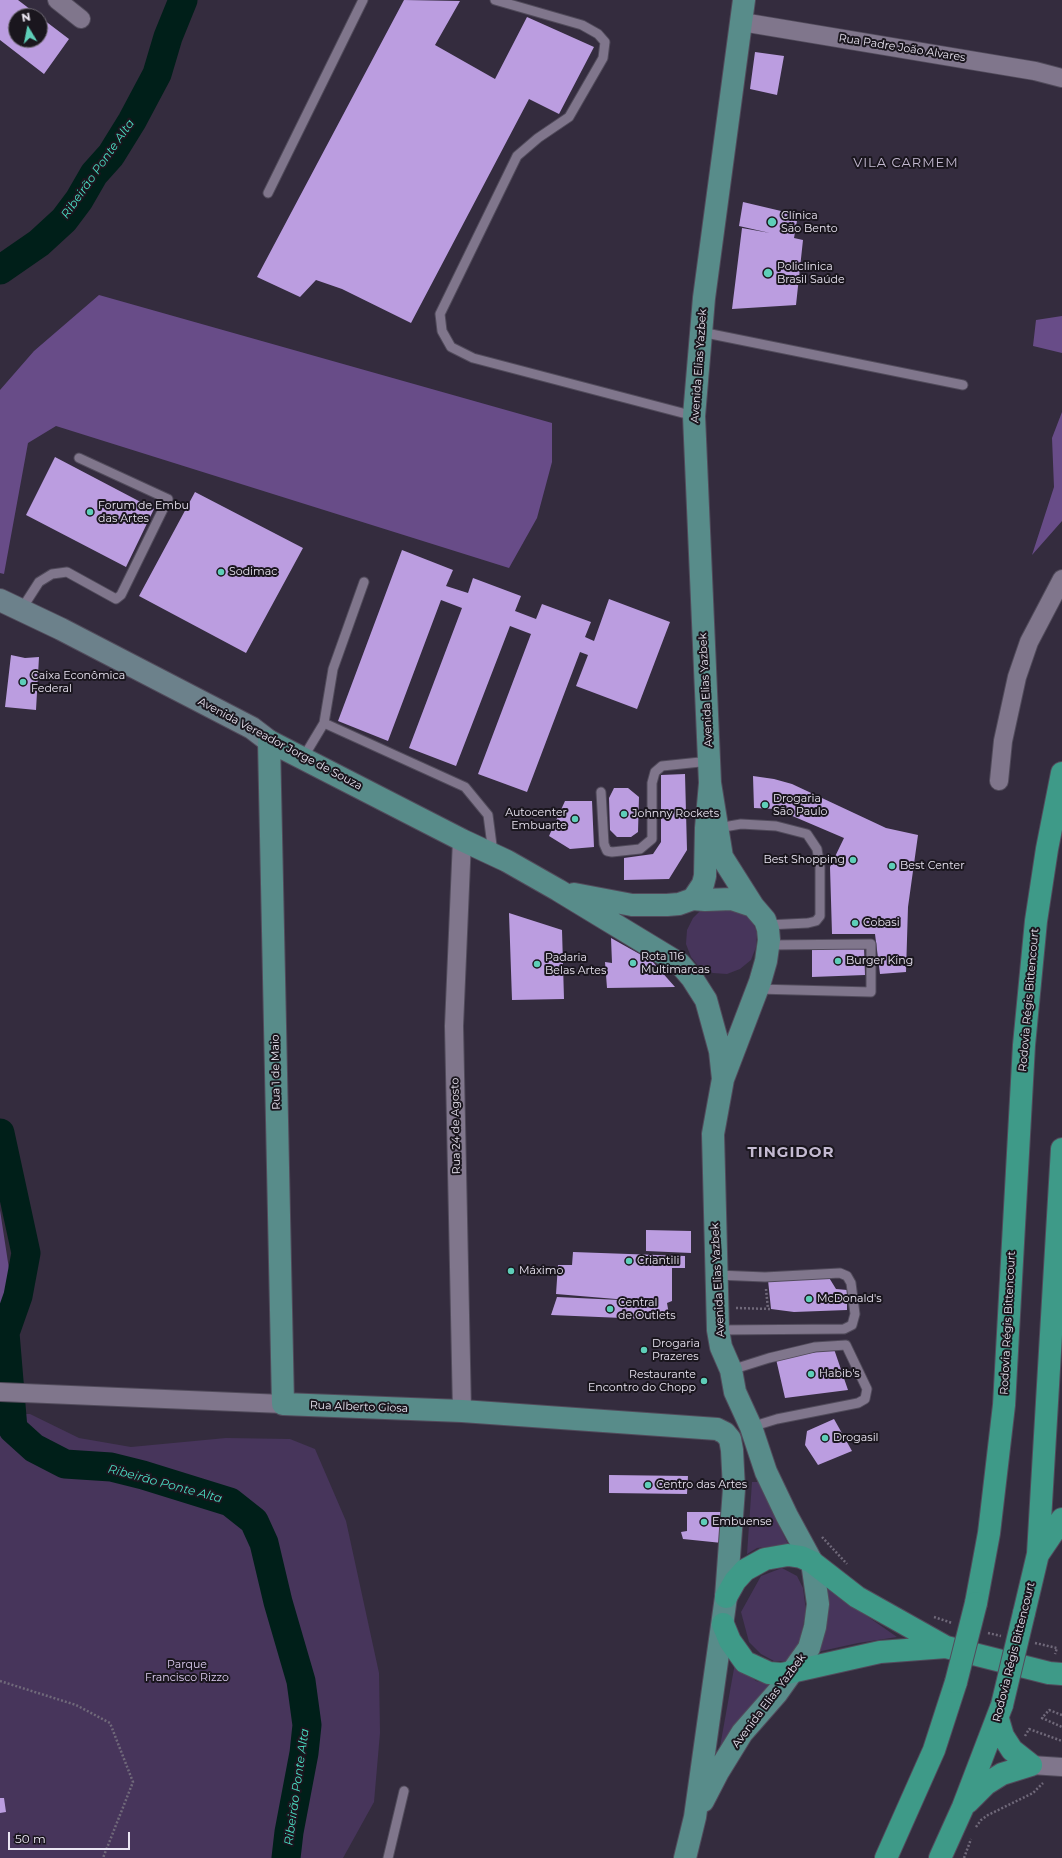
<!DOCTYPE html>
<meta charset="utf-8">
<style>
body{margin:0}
#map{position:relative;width:1062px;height:1858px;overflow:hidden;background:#342c3e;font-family:Montserrat,sans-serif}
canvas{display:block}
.north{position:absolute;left:8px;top:8px;width:40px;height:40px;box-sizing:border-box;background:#1a161e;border:1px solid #6e6973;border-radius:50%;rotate:350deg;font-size:11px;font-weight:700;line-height:16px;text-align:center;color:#ebe6f3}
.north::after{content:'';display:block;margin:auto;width:14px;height:18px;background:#5eceb8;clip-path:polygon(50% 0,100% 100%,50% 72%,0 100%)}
.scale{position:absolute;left:8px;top:1832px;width:122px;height:18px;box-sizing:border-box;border:2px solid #ebe6f3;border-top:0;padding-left:5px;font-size:12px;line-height:14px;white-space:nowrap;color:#ebe6f3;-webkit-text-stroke:3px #1a161e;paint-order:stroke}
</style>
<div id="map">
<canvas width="1062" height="1858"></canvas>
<div class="north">N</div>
<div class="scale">50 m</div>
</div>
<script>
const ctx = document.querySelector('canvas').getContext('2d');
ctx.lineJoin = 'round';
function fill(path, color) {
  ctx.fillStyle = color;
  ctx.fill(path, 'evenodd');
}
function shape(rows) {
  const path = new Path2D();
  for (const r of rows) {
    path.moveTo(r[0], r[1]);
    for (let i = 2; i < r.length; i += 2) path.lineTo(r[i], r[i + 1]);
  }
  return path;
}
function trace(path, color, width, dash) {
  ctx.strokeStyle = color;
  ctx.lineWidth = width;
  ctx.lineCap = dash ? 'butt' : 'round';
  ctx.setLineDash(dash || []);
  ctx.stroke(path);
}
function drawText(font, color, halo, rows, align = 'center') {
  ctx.font = font + ' Montserrat,sans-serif';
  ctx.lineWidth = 4;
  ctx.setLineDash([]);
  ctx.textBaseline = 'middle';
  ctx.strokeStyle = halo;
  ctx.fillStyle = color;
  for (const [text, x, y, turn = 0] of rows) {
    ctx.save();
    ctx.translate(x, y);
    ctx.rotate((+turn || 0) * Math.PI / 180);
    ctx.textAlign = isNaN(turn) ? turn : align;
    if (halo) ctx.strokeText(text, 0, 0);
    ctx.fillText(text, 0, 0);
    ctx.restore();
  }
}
const green = shape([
 [703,908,743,910,752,920,757,933,756,947,751,960,740,969,727,974,713,973,700,968,691,957,686,944,687,930,693,918],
 [0,1414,30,1414,79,1438,131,1447,226,1438,290,1439,315,1449,346,1521,379,1673,380,1733,374,1802,343,1858,0,1858],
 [752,1482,758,1482,788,1544,757,1548,747,1554],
 [782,1568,797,1576,803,1588,806,1611,800,1640,794,1654,785,1661,774,1661,761,1654,749,1642,741,1612,761,1576],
 [825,1584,848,1603,897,1637,858,1643,817,1652],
 [735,1663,756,1681,775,1686,747,1711,718,1758]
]);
const forest = shape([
 [99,295,552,423,552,462,537,518,509,568,56,426,28,443,4,574,0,573,0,390,34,351],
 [1062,316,1062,353,1033,346,1036,320],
 [1062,412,1062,521,1032,555,1054,487,1052,438],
 [0,1210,11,1282,0,1308]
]);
const river = shape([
 [0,270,39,243,64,220,79,200,94,174,111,155,132,121,157,74,168,37,183,0],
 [0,1133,26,1253,18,1296,5,1333,13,1429,34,1448,65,1464,111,1467,143,1475,230,1502,254,1521,264,1543,278,1602,301,1681,307,1725,304,1753,289,1832,286,1858]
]);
const building = shape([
 [0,0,18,0,39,16,16,16,16,40,40,40,40,17,69,39,44,74,0,40],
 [404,0,460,1,435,45,495,79,527,17,594,47,559,114,529,99,411,323,342,289,316,280,300,297,257,277],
 [755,52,784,56,777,95,750,89],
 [743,202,798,215,794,238,803,240,796,305,732,309,742,228,770,233,739,226],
 [55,457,154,509,126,567,26,515],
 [195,492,303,548,246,653,139,596],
 [402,550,453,570,446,586,468,593,473,578,521,596,515,611,536,619,542,604,591,622,585,637,594,641,609,599,670,622,637,709,576,686,588,655,580,652,527,792,478,774,531,634,510,626,456,766,409,748,462,608,441,600,388,741,338,721],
 [11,655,25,658,39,657,36,710,5,707],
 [685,774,687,850,669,879,624,880,624,858,653,854,661,842,661,775],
 [753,776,774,779,792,784,886,828,918,835,908,907,906,972,880,974,875,934,832,934,830,867,844,838,776,809,754,808],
 [614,788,628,788,639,797,638,832,631,837,617,837,610,830,609,798],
 [565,801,592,801,594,847,570,849,549,836],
 [509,913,562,930,564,999,512,1000],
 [611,938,652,961,675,987,607,988,605,962,612,963],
 [864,946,865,975,812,977,812,948],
 [646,1230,691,1231,691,1253,646,1251],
 [573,1252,685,1256,685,1268,672,1268,672,1301,667,1303,670,1320,551,1315,557,1297,640,1301,556,1294,558,1265,572,1265],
 [828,1276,836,1289,847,1290,847,1310,794,1312,771,1309,768,1280],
 [834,1349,848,1390,785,1398,776,1359],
 [834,1419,852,1451,818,1465,805,1445,807,1431],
 [609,1475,688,1476,687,1494,609,1493],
 [687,1512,721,1512,722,1543,683,1539,681,1532,687,1531],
 [0,1798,4,1798,6,1812,0,1813]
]);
const path = shape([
 [766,1289,768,1309],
 [736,1308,771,1309],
 [822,1537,847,1564],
 [934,1617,952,1623],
 [988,1633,1001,1636],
 [1035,1643,1057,1648,1055,1654],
 [0,1681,76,1705,110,1723,133,1782,103,1858],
 [1062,1715,1049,1710,1042,1718,1062,1727],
 [1025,1736,1029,1729,1062,1741],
 [976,1827,981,1820,988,1815,1033,1793,1043,1783],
 [964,1858,971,1839]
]);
const lane = shape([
 [495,0,582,25,598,34,605,42,603,58,569,117,538,138,517,156,440,314,442,331,451,347,473,358,694,416],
 [268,193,363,0],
 [701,332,963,385],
 [21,610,39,582,52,574,67,572,116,599,121,595,168,499,79,458],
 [324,723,333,669,364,582],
 [303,758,324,723,465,787,488,815,493,853],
 [601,792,604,844,607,851,612,852,640,849,652,839,652,783,655,772,662,766,710,761],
 [718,828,741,824,776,826,807,834,817,849,820,867,820,916,816,921,808,923,767,925],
 [757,989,871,992,871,944,769,945],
 [717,1275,765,1277,840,1273,847,1276,851,1283,855,1314,852,1325,844,1329,718,1330],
 [731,1370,769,1358,815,1347,846,1345,867,1389,865,1399,858,1403,777,1419,751,1427],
 [388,1858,404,1791]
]);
const street = shape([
 [57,0,81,19],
 [742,22,1035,71,1062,78],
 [999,781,1003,741,1017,677,1029,642,1062,579],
 [0,1392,283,1404],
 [462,1411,454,1026,462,840],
 [1031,1765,1062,1767]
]);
const secondary = shape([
 [0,600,61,629,252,728,269,741]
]);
const primary = shape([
 [574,894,632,905,667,905,679,904,693,899],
 [693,899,703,884,705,876,706,828,710,783,694,416,704,298,744,0],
 [693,899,705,900,732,899,753,906],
 [703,1801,718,1772,742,1733,777,1693,809,1648,815,1627,818,1604,812,1562,787,1516,766,1472,751,1427,735,1392,731,1370,721,1347,718,1330,713,1134,723,1079,760,982,766,961,769,940,768,929,765,920,753,906,722,857,710,783],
 [685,1858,695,1817,726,1597,734,1489,732,1450,730,1439,725,1433,717,1429,462,1411,283,1404,269,741,462,840,507,861,558,890,680,964,692,978,706,1000,720,1051,723,1079]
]);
const highway = shape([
 [1039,1553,1062,1519],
 [726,1597,735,1581,745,1570,765,1559,788,1555,801,1557,812,1562,857,1597,946,1647,1049,1673,1062,1674],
 [976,1603,989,1533,1004,1405,1024,1045,1036,921,1047,849,1062,773],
 [1024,1613,1038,1554,1062,1149],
 [723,1624,730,1641,745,1662,769,1673,782,1674,880,1652,946,1647],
 [998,1719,1003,1736,1012,1750,1031,1765],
 [968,1802,986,1784,1002,1774,1031,1765],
 [886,1858,934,1750,956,1682],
 [940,1858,963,1807,1002,1705]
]);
const highwayBridge = shape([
 [956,1682,976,1603],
 [1002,1705,1024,1613]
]);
const markers = [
 [772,222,5,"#5eceb8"],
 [768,273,5,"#5eceb8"],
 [90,512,4,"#5eceb8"],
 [221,572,4,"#5eceb8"],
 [23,682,4,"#5eceb8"],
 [765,805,4,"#5eceb8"],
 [624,814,4,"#5eceb8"],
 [575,819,4,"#5eceb8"],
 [853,860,4,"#5eceb8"],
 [892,866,4,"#5eceb8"],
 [855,923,4,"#5eceb8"],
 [838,961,4,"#5eceb8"],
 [633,963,4,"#5eceb8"],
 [537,964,4,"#5eceb8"],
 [629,1261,4,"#5eceb8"],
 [511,1271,4,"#5eceb8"],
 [809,1299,4,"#5eceb8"],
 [610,1309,4,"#5eceb8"],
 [644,1350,4,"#5eceb8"],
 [811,1374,4,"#5eceb8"],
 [704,1381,4,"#5eceb8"],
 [825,1438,4,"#5eceb8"],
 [648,1485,4,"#5eceb8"],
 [704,1522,4,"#5eceb8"]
];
const streetNames = [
 ["Rua Padre João Alvares",902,48,9],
 ["Avenida Elias Yazbek",699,366,-86],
 ["Avenida Elias Yazbek",706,690,-93],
 ["Avenida Vereador Jorge de Souza",280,744,28],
 ["Rodovia Régis Bittencourt",1029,1000,-85],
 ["Rua 1 de Maio",276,1072,-91],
 ["Rua 24 de Agosto",456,1126,-91],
 ["Avenida Elias Yazbek",718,1280,-93],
 ["Rodovia Régis Bittencourt",1008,1323,-87],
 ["Rua Alberto Giosa",359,1407,2],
 ["Rodovia Régis Bittencourt",1014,1652,-76],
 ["Avenida Elias Yazbek",769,1701,-53]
];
const poiNames = [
 ["Clínica",781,216],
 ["São Bento",781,229],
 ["Policlinica",777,267],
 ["Brasil Saúde",777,280],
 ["Forum de Embu",98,506],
 ["das Artes",98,519],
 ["Sodimac",229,572],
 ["Caixa Econômica",31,676],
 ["Federal",31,689],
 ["Drogaria",773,799],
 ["São Paulo",773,812],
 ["Autocenter",567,813,"right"],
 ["Embuarte",567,826,"right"],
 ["Johnny Rockets",632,814],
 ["Best Shopping",845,860,"right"],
 ["Best Center",900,866],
 ["Cobasi",863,923],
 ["Rota 116",641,957],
 ["Multimarcas",641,970],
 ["Padaria",545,958],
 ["Belas Artes",545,971],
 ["Burger King",846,961],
 ["Criantili",637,1261],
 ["Máximo",519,1271],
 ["McDonald's",817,1299],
 ["Central",618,1303],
 ["de Outlets",618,1316],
 ["Drogaria",652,1344],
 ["Prazeres",652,1357],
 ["Habib's",819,1374],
 ["Restaurante",696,1375,"right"],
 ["Encontro do Chopp",696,1388,"right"],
 ["Drogasil",833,1438],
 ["Centro das Artes",656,1485],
 ["Embuense",712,1522]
];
const parkNames = [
 ["Parque",187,1665],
 ["Francisco Rizzo",187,1678]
];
const waterNames = [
 ["Ribeirão Ponte Alta",98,169,-55],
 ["Ribeirão Ponte Alta",165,1484,15],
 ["Ribeirão Ponte Alta",297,1787,-82]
];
const quarterNames = [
 ["VILA CARMEM",906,163]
];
const districtNames = [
 ["TINGIDOR",791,1153]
];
fill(green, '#47355b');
fill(forest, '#684c88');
trace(river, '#001f19', 29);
fill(building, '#bb9de0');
trace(lane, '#514b5b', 11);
trace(street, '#514b5b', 20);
trace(secondary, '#514b5b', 24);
trace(primary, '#514b5b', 24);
trace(highway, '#514b5b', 24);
trace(path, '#70697a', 2.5, [2, 2]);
trace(lane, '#80768c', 9);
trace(street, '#80768c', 18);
trace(secondary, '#6c818b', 22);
trace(primary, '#588c8a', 22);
trace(highway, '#3e9a88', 22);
trace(highwayBridge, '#514b5b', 24, []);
trace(highwayBridge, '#3e9a88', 22);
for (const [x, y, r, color] of markers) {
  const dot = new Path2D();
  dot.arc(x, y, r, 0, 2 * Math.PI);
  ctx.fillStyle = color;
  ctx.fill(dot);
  trace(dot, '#1a161e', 1.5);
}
drawText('11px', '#ebe6f3', '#1a161e', streetNames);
drawText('11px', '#ebe6f3', '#1a161e', poiNames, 'left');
drawText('11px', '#dfcff3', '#1a161e', parkNames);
drawText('italic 12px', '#4addc3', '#1a161e', waterNames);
ctx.letterSpacing = '1px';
drawText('13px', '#c4bad1', '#1a161e', quarterNames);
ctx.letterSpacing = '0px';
ctx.letterSpacing = '1px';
drawText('bold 15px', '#c4bad1', '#1a161e', districtNames);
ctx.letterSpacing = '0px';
</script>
